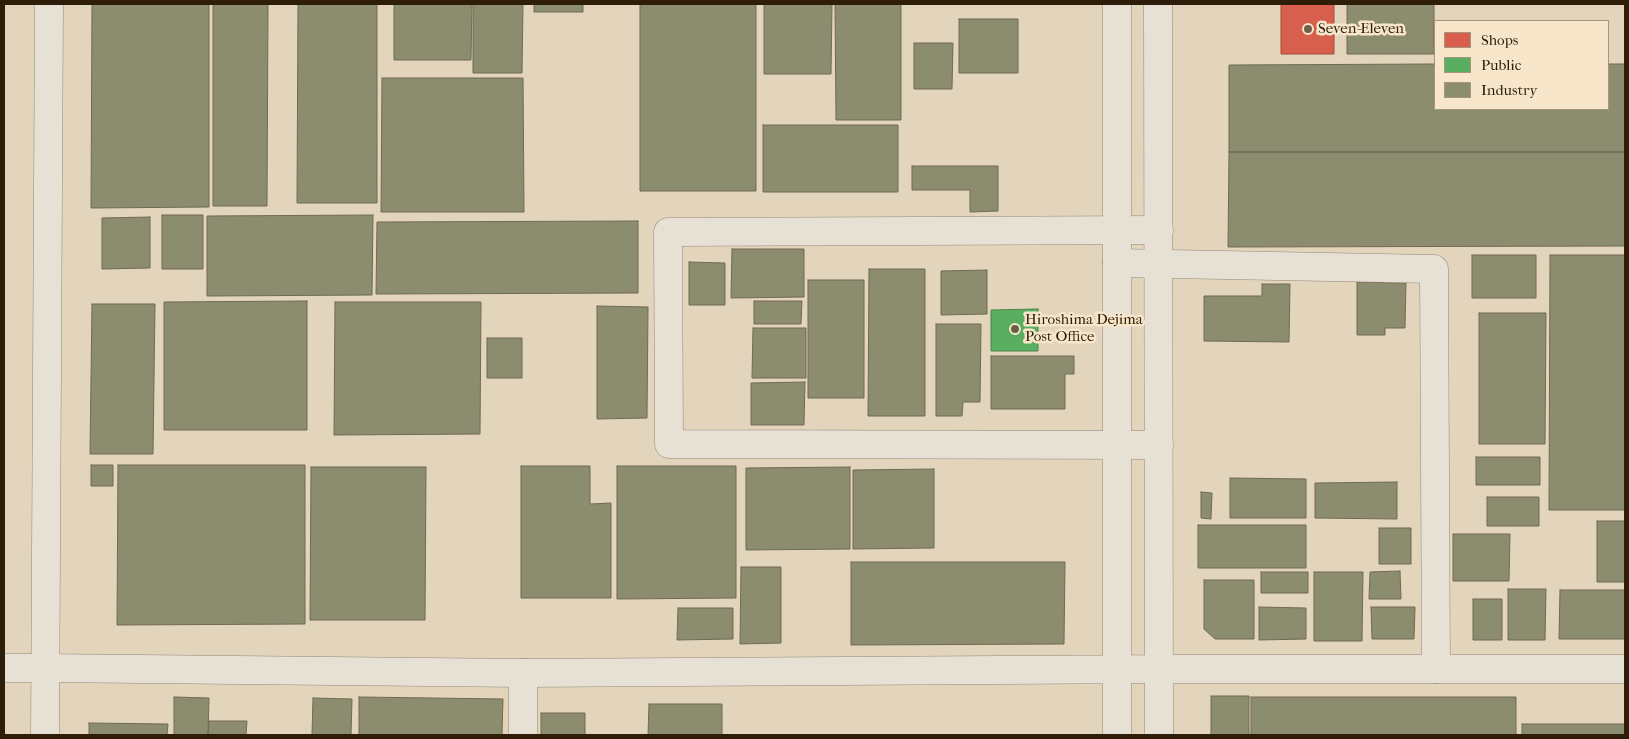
<!DOCTYPE html>
<style>
body{margin:0}
#map{position:relative;width:1629px;height:739px;overflow:hidden;background:#e3d4bc;font-family:"IM FELL French Canon",serif}
canvas{display:block}
.frame{position:absolute;inset:0;border:5px solid #2e1e09;pointer-events:none}
.legend{position:absolute;left:1434px;top:20px;width:175px;height:90px;box-sizing:border-box;background:#f7e6c9;border:1px solid #a7967c;margin:0;padding:6px 9px;list-style:none;font-size:15px;color:#2e1e09}
.legend li{display:flex;align-items:center;gap:10px;height:25px}
.legend b{width:25px;border:1px solid #a7967c}
</style>
<div id="map">
<canvas width="1629" height="739"></canvas>
<div class="frame"></div>
<ul class="legend">
<li><b style="height:14px;background:#d6604d"></b>Shops</li>
<li><b style="height:14px;background:#5aae61"></b>Public</li>
<li><b style="height:14px;background:#8c8c6e"></b>Industry</li>
</ul>
</div>
<script>
const ctx = document.querySelector('canvas').getContext('2d');
ctx.lineJoin = 'round';
function fill(path, color) {
  ctx.fillStyle = color;
  ctx.fill(path, 'evenodd');
}
function shape(rows) {
  const path = new Path2D();
  for (const r of rows) {
    path.moveTo(r[0], r[1]);
    for (let i = 2; i < r.length; i += 2) path.lineTo(r[i], r[i + 1]);
  }
  return path;
}
function trace(path, color, width, dash) {
  ctx.strokeStyle = color;
  ctx.lineWidth = width;
  ctx.lineCap = dash ? 'butt' : 'round';
  ctx.setLineDash(dash || []);
  ctx.stroke(path);
}
function drawText(font, color, halo, rows, align = 'center') {
  ctx.font = font + ' "IM FELL French Canon",serif';
  ctx.lineWidth = 5;
  ctx.setLineDash([]);
  ctx.textBaseline = 'middle';
  ctx.strokeStyle = halo;
  ctx.fillStyle = color;
  for (const [text, x, y, turn = 0] of rows) {
    ctx.save();
    ctx.translate(x, y);
    ctx.rotate((+turn || 0) * Math.PI / 180);
    ctx.textAlign = isNaN(turn) ? turn : align;
    if (halo) ctx.strokeText(text, 0, 0);
    ctx.fillText(text, 0, 0);
    ctx.restore();
  }
}
const shops = shape([
 [1281,4,1334,4,1334,54,1281,54,1281,4]
]);
const public = shape([
 [1038,309,1038,351,991,351,991,310,1038,309]
]);
const industry = shape([
 [92,4,209,4,209,207,91,208,92,4],
 [213,4,268,4,267,206,213,206,213,4],
 [298,4,377,4,377,203,297,203,298,4],
 [394,4,472,4,471,60,394,60,394,4],
 [473,4,523,4,522,73,473,73,473,4],
 [534,4,583,4,583,12,534,12,534,4],
 [640,4,756,4,756,191,640,191,640,4],
 [764,4,832,4,831,74,764,74,764,4],
 [835,4,901,4,901,120,836,120,835,4],
 [1347,4,1434,4,1434,54,1347,54,1347,4],
 [959,19,1018,19,1018,73,959,73,959,19],
 [914,43,953,43,952,89,914,89,914,43],
 [1435,64,1435,109,1608,109,1608,64,1625,64,1625,152,1229,152,1229,65,1435,64],
 [382,78,523,78,524,212,381,212,382,78],
 [763,125,898,125,898,192,763,192,763,125],
 [1229,152,1625,152,1625,246,1228,247,1229,152],
 [912,166,998,166,998,211,970,212,970,190,912,190,912,166],
 [162,215,203,215,203,269,162,269,162,215],
 [373,215,372,295,207,296,207,216,373,215],
 [150,217,150,268,102,269,102,218,150,217],
 [638,221,638,293,376,294,377,222,638,221],
 [732,249,804,249,804,297,731,298,732,249],
 [1472,255,1536,255,1536,298,1472,298,1472,255],
 [1550,255,1625,255,1625,510,1549,510,1550,255],
 [689,262,725,263,725,305,689,305,689,262],
 [869,269,925,269,925,416,868,416,869,269],
 [987,270,987,314,941,315,941,271,987,270],
 [808,280,864,280,864,398,808,398,808,280],
 [1357,282,1406,283,1405,328,1385,328,1385,335,1357,335,1357,282],
 [1262,284,1290,284,1289,342,1204,341,1204,296,1262,296,1262,284],
 [307,301,307,430,164,430,164,302,307,301],
 [754,301,802,301,801,324,754,324,754,301],
 [335,302,481,302,480,434,334,435,335,302],
 [92,304,155,304,153,454,90,454,92,304],
 [597,306,648,307,647,418,597,419,597,306],
 [1479,313,1546,313,1545,444,1479,444,1479,313],
 [936,324,981,324,980,402,963,402,962,416,936,416,936,324],
 [753,328,806,328,806,378,752,378,753,328],
 [487,338,522,338,522,378,487,378,487,338],
 [991,356,1074,356,1074,374,1065,374,1065,409,991,409,991,356],
 [805,382,804,425,751,425,751,383,805,382],
 [1476,457,1540,457,1540,485,1476,485,1476,457],
 [91,465,113,465,113,486,91,486,91,465],
 [118,465,305,465,305,624,117,625,118,465],
 [521,466,590,466,590,504,611,503,611,598,521,598,521,466],
 [617,466,736,466,736,598,617,599,617,466],
 [311,467,426,467,425,620,310,620,311,467],
 [850,467,850,549,746,550,746,468,850,467],
 [934,469,934,548,853,549,853,470,934,469],
 [1230,478,1306,479,1306,518,1230,518,1230,478],
 [1397,482,1397,519,1315,518,1315,483,1397,482],
 [1201,492,1212,493,1211,519,1201,518,1201,492],
 [1487,497,1539,497,1539,526,1487,526,1487,497],
 [1597,521,1625,521,1625,582,1597,582,1597,521],
 [1198,525,1306,525,1306,568,1198,568,1198,525],
 [1379,528,1411,528,1411,564,1379,564,1379,528],
 [1453,534,1510,534,1509,581,1453,581,1453,534],
 [851,562,1065,562,1064,644,851,645,851,562],
 [741,567,781,567,781,643,740,644,741,567],
 [1400,571,1401,599,1369,599,1370,572,1400,571],
 [1261,572,1308,572,1308,593,1261,593,1261,572],
 [1314,572,1363,572,1362,641,1314,641,1314,572],
 [1204,580,1254,580,1254,639,1215,639,1204,629,1204,580],
 [1508,589,1546,589,1545,640,1508,640,1508,589],
 [1560,590,1625,590,1625,639,1559,639,1560,590],
 [1473,599,1502,599,1502,640,1473,640,1473,599],
 [1259,607,1306,608,1306,639,1259,640,1259,607],
 [1371,607,1415,607,1414,639,1372,639,1371,607],
 [678,608,733,608,733,639,677,640,678,608],
 [1211,696,1249,696,1249,735,1211,735,1211,696],
 [174,697,209,698,208,735,174,735,174,697],
 [359,697,503,699,502,735,359,735,359,697],
 [1251,697,1516,697,1516,735,1251,735,1251,697],
 [313,698,352,699,351,735,312,735,313,698],
 [649,704,722,704,722,735,648,735,649,704],
 [541,713,585,713,585,735,541,735,541,713],
 [209,721,247,721,246,735,208,735,209,721],
 [89,723,168,724,167,735,89,735,89,723],
 [1522,724,1625,724,1625,735,1522,735,1522,724]
]);
const minor = shape([
 [1159,230,668,232,669,444,1159,445],
 [1117,263,1434,269,1436,669],
 [4,668,45,668],
 [523,673,523,735]
]);
const tertiary = shape([
 [1117,4,1117,735],
 [1158,4,1159,735],
 [45,668,523,673,1159,669,1625,669],
 [45,735,49,4]
]);
const markers = [
 [1308,29,5,"#6d5e48"],
 [1015,329,5,"#6d5e48"]
];
const poiNames = [
 ["Seven-Eleven",1318,29],
 ["Hiroshima Dejima",1025,320],
 ["Post Office",1025,337]
];
fill(shops, '#d6604d');
trace(shops, '#a44c39', 1);
fill(public, '#5aae61');
trace(public, '#4d8347', 1);
fill(industry, '#8c8c6e');
trace(industry, '#706b50', 1);
trace(minor, '#928878', 29);
trace(tertiary, '#928878', 29);
trace(minor, '#e7e0d4', 28);
trace(tertiary, '#e7e0d4', 28);
for (const [x, y, r, color] of markers) {
  const dot = new Path2D();
  dot.arc(x, y, r, 0, 2 * Math.PI);
  ctx.fillStyle = color;
  ctx.fill(dot);
  trace(dot, '#f7e6c9', 2);
}
drawText('15px', '#2e1e09', '#f7e6c9', poiNames, 'left');
</script>
